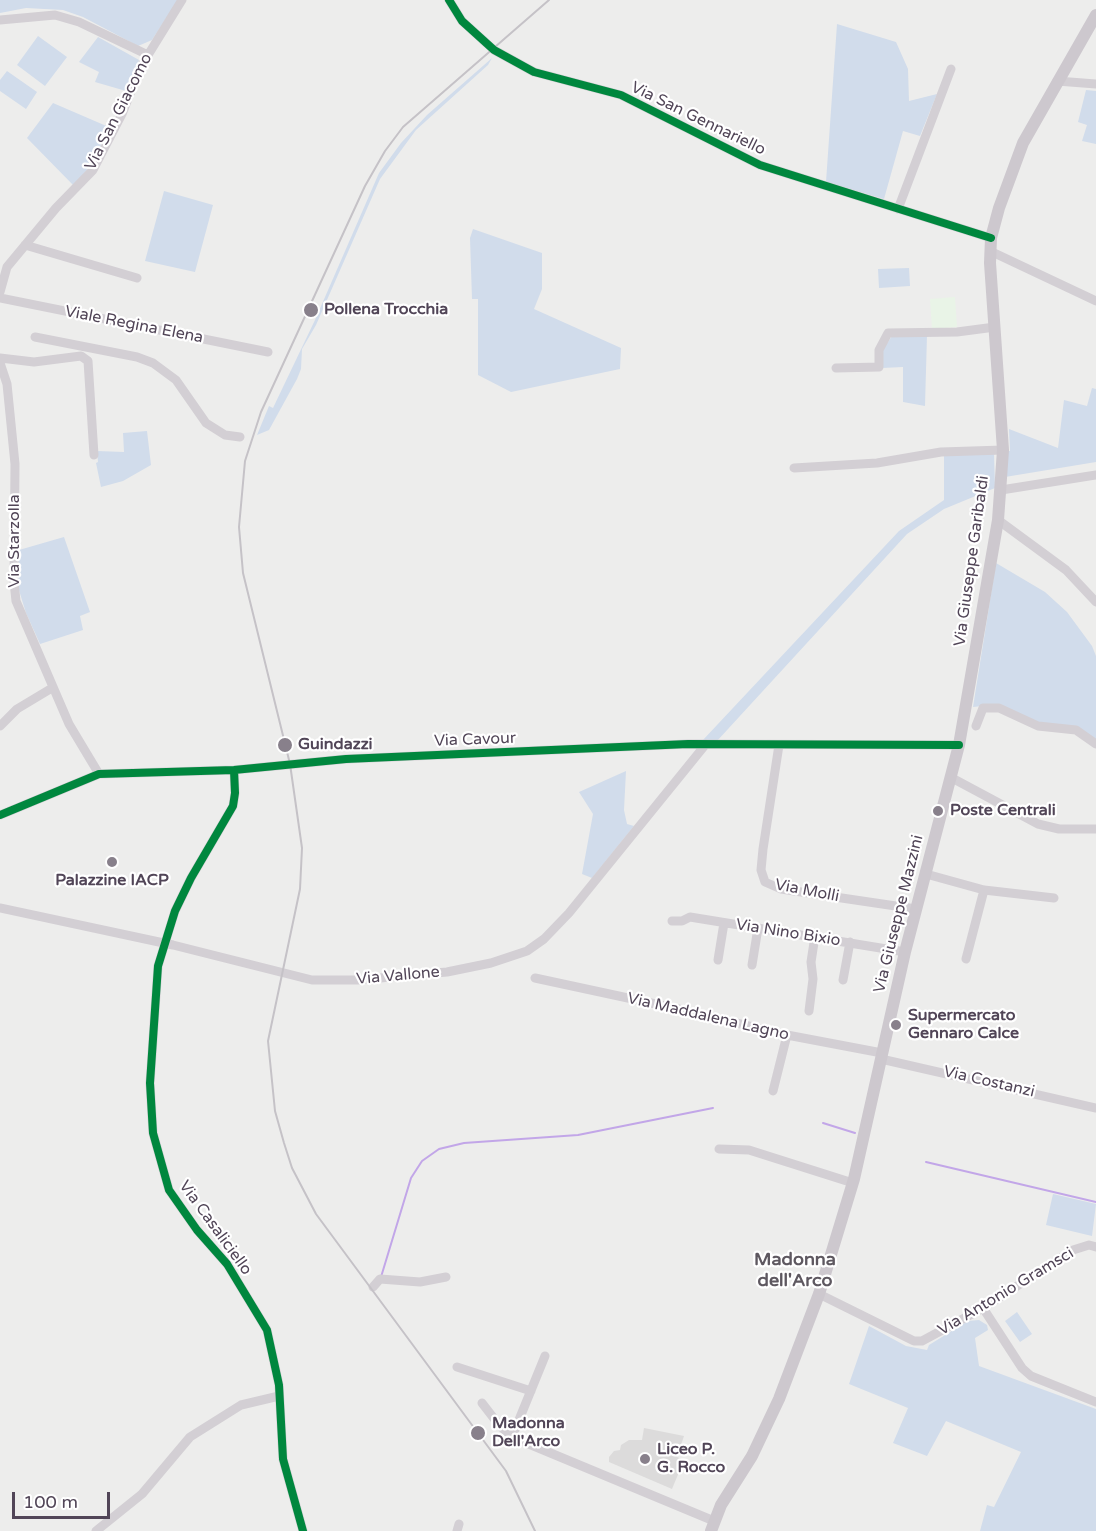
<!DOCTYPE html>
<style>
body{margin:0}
#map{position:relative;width:1096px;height:1531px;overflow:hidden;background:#ededec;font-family:"Varela Round",sans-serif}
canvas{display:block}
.scale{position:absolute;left:12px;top:1492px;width:98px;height:27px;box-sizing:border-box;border:3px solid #514557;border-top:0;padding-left:8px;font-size:18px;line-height:21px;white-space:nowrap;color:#514557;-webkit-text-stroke:4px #fff;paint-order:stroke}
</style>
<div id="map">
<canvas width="1096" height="1531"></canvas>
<div class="scale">100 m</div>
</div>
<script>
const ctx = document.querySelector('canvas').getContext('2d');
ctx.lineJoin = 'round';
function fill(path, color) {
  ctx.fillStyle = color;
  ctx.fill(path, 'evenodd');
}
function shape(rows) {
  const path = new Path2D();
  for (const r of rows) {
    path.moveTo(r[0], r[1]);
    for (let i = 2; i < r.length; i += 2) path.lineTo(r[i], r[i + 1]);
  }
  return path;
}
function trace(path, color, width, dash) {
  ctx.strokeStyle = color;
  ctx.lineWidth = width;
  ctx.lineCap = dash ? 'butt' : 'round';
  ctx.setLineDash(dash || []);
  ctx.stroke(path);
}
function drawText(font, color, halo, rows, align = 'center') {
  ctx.font = font + ' "Varela Round",sans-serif';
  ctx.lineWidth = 4.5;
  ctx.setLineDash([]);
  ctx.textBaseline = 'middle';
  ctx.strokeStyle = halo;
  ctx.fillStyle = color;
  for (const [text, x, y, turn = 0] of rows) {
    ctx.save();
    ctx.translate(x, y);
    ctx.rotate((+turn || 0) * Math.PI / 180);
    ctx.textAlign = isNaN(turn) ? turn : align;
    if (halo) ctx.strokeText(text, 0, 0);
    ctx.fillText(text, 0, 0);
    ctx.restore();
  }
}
const commercial = shape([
 [955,297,957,327,932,329,930,299]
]);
const education = shape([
 [644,1428,684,1436,677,1457,684,1460,672,1489,609,1462,609,1457,614,1451,620,1450,621,1445,629,1440,642,1440]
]);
const green = shape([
 [0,0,178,0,152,40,138,46,83,17,63,10,26,8,0,13],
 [837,24,896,42,908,69,909,101,937,94,920,136,903,131,884,199,826,182],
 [38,36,67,57,45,86,17,65],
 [98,37,139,60,126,91,95,82,99,72,79,62],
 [492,58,488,65,416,130,380,179,316,325,302,349,301,369,297,379,269,430,257,435,269,406,273,408,315,320,379,173,401,143,427,115],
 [7,71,37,92,26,109,0,91,0,80],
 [1086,90,1096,91,1096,144,1082,141,1087,125,1078,122],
 [53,103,111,128,86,171,74,186,27,138],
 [164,191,213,205,195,272,145,261],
 [473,229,542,253,542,289,534,309,621,348,620,369,511,392,478,375,478,299,472,299,470,238],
 [909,268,910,286,879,288,878,269],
 [927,335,925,406,903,402,903,367,882,368,883,349,892,336],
 [1092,388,1096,389,1096,462,1005,477,1007,451,1010,451,1009,429,1058,448,1064,400,1087,406],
 [147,431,151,465,123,481,101,487,96,463,98,462,97,451,124,452,123,433],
 [994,453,995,488,944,509,907,534,717,741,702,741,899,531,944,500,944,455],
 [64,537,90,612,80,616,83,630,40,644,26,613,18,587,19,550],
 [996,563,1045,592,1067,612,1092,646,1096,656,1096,742,1079,729,1036,723,982,706,973,707],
 [626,771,624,810,627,824,634,826,592,878,582,874,593,814,579,792],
 [1053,1194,1096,1204,1092,1236,1046,1225],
 [1017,1312,1032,1334,1020,1342,1005,1321],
 [979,1320,987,1325,988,1330,975,1338,979,1366,1096,1409,1096,1531,980,1531,987,1505,994,1507,1021,1452,946,1421,927,1456,893,1443,908,1408,849,1384,869,1326,906,1346,927,1350,929,1345,968,1321]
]);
const stream = shape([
 [823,1123,855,1133],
 [926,1162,1096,1202],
 [381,1277,411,1178,422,1161,439,1149,464,1143,578,1135,713,1108]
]);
const minor = shape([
 [449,0,462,21,494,50,534,72,621,95,760,165,991,238],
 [0,20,55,15,79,22,148,55],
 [1057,81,1096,84],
 [898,209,951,69],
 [25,245,137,278],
 [990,251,1096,301],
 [0,292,7,267,56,208,93,170,122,114,140,68,182,0],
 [0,298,268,352],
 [35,337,137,357,153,363,176,380,206,423,225,435,240,437],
 [0,358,34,362,81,356,88,361,94,455],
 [0,363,7,384,15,464,14,582,16,601,69,724,99,774],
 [836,368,879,367,879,350,888,333,957,332,995,327],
 [794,468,877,463,941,452,1003,450],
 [1001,490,1096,475],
 [998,520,1066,570,1096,602],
 [0,726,17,709,52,688],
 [976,726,983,708,999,708,1038,726,1076,730,1096,744],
 [779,745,763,849,761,870,765,882,781,889,916,909],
 [234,770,235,793,233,806,191,878,175,911,158,966,150,1083,153,1133,169,1190,197,1230,227,1264,267,1330,279,1385,283,1459,303,1531],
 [952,778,1038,824,1059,829,1096,829],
 [0,815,99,774,234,770,346,759,688,744,959,745],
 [926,874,984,890,1054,898],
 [0,908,173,945,312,980,358,980,391,977,447,972,491,963,527,951,544,939,569,913,706,744],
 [672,921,682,921,690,917,905,952],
 [966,959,984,890],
 [718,960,724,923],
 [752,965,758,928],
 [535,978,679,1009,787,1035,882,1053],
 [843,980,850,942],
 [809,1011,813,979,811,962,815,936],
 [881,1059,1096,1108],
 [773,1091,787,1035],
 [719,1149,749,1150,853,1183],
 [373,1287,380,1279,420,1282,446,1277],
 [819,1294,914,1341,922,1341,983,1308,1073,1250,1089,1245,1096,1247],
 [983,1308,1022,1368,1031,1376,1096,1402],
 [457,1367,531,1391],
 [482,1403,499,1425,512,1437,714,1521],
 [512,1437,545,1356],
 [96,1531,142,1494,190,1437,241,1405,279,1396],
 [457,1531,459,1524]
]);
const major = shape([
 [711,1531,721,1505,752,1456,779,1399,819,1294,854,1179,905,952,959,745,998,520,1003,450,990,263,991,238,999,208,1023,143,1096,15]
]);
const rail = shape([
 [535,1531,506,1471,316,1214,292,1168,284,1143,275,1111,268,1041,300,889,302,848,290,764,243,573,239,527,245,461,261,412,365,186,385,151,403,127,549,0]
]);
const cycleway = shape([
 [449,0,462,21,494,50,534,72,621,95,760,165,991,238],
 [234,770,235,793,233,806,191,878,175,911,158,966,150,1083,153,1133,169,1190,197,1230,227,1264,267,1330,279,1385,283,1459,303,1531],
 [0,815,99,774,234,770,346,759,688,744,959,745]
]);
const markers = [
 [311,310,8,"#88808b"],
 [285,745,8,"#88808b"],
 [938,811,6,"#88808b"],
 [112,862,6,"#88808b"],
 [896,1025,6,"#88808b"],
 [478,1433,8,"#88808b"],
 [645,1459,6,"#88808b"]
];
const streetNames = [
 ["Via San Giacomo",119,112,-63],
 ["Via San Gennariello",698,119,26],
 ["Viale Regina Elena",134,325,11],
 ["Via Starzolla",15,541,-90],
 ["Via Giuseppe Garibaldi",972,561,-82],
 ["Via Cavour",475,740,-2],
 ["Via Molli",807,891,11],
 ["Via Giuseppe Mazzini",899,914,-76],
 ["Via Nino Bixio",788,933,9],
 ["Via Vallone",398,976,-5],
 ["Via Maddalena Lagno",708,1017,13],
 ["Via Costanzi",989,1082,13],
 ["Via Casaliciello",215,1228,54],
 ["Via Antonio Gramsci",1006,1292,-31]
];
const poiNames = [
 ["Pollena Trocchia",324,310],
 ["Guindazzi",298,745],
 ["Poste Centrali",950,811],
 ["Palazzine IACP",112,881,"center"],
 ["Supermercato",908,1016],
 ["Gennaro Calce",908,1034],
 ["Madonna",492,1424],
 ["Dell'Arco",492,1442],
 ["Liceo P.",657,1450],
 ["G. Rocco",657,1468]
];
const neighbourhoodNames = [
 ["Madonna",795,1260],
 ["dell'Arco",795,1281]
];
fill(commercial, '#e9f4e7');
fill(education, '#dcdbdb');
fill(green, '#d1dceb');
trace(stream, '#c2a6e8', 2);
trace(minor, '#d3cfd4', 9);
trace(major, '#cdc8ce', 12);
trace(rail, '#c5c2c7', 2);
trace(cycleway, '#00873e', 8);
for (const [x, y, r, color] of markers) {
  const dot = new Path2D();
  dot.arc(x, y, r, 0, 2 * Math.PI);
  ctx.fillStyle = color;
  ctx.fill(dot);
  trace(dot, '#fff', 2);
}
drawText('16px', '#514557', '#fff', streetNames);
drawText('bold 16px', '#514557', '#fff', poiNames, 'left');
drawText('bold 18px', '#5e5860', '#fff', neighbourhoodNames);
</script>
